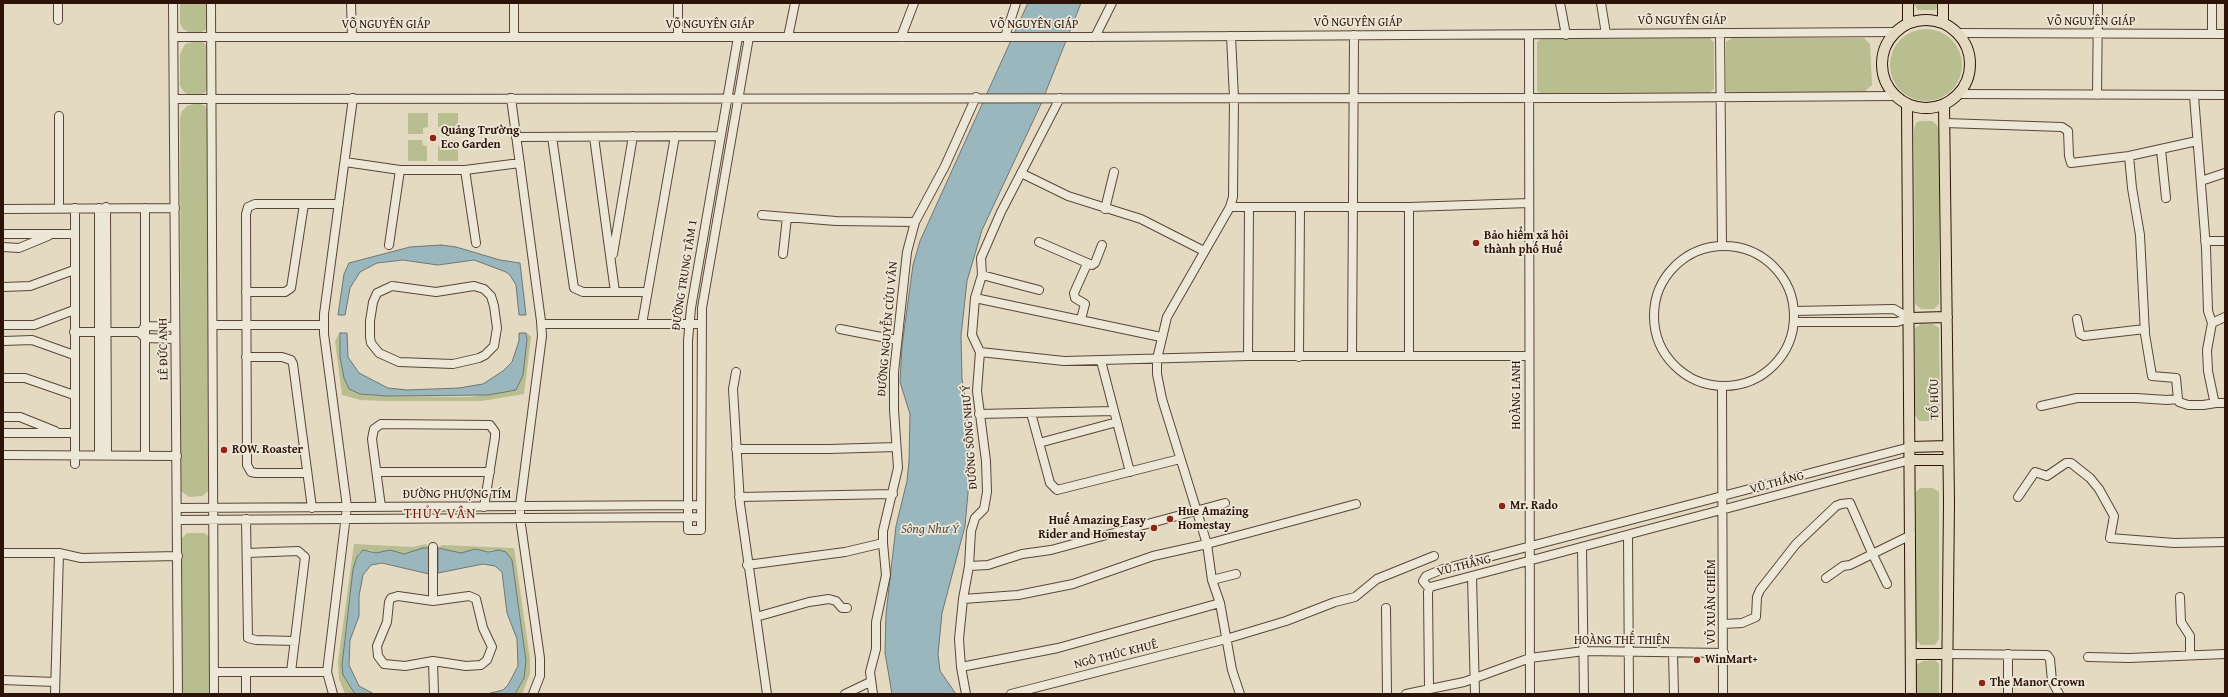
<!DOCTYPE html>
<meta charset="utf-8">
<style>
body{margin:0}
#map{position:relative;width:2228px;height:697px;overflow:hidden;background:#e4dac1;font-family:"Gentium Book Plus",serif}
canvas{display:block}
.frame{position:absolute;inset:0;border:4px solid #2d1307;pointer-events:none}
</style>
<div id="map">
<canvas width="2228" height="697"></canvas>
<div class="frame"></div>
</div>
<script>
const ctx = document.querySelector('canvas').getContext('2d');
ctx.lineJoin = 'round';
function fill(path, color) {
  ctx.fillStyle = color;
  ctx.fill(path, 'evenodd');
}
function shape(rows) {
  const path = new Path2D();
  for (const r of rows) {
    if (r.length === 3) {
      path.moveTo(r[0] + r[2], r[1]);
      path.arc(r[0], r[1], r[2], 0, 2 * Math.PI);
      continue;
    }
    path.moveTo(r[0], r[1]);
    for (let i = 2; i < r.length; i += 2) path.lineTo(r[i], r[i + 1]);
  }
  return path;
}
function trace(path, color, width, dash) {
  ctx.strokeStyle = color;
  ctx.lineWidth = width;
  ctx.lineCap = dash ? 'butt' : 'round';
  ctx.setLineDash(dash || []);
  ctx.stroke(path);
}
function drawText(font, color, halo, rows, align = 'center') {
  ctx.font = font + ' "Gentium Book Plus",serif';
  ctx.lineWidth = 3.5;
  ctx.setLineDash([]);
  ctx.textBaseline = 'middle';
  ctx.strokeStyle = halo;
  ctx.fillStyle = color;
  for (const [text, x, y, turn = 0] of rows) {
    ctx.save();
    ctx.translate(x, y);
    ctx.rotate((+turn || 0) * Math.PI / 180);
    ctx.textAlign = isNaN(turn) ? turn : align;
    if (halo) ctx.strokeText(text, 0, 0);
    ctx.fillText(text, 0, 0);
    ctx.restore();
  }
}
const green = shape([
 [180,3,209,3,208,27,205,30,198,34,190,33,183,29,180,23],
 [1913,3,1939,3,1939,5,1935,10,1918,10],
 [1926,65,36],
 [1710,38,1714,43,1714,89,1709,93,1542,94,1537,91,1537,42,1541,39],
 [1732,38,1864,38,1870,44,1872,85,1863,93,1729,93,1726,90,1726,42],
 [196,41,203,42,208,47,208,88,202,96,190,96,184,92,180,86,180,54,185,44],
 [198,103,205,106,209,112,210,490,202,496,189,497,181,491,180,118,182,111,187,106],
 [408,113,428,113,428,127,423,128,423,134,408,134],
 [438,113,458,113,458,134,443,134,443,128,438,127],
 [1920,121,1932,121,1937,125,1939,132,1939,304,1934,309,1921,309,1915,304,1914,130,1916,123],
 [408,140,422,140,423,145,427,146,427,161,408,161],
 [443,140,458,140,458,161,438,161,438,146,442,146],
 [1921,324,1933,324,1939,328,1940,417,1934,421,1919,421,1915,415,1915,328],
 [339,333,342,367,349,389,365,395,387,396,468,397,488,395,516,390,523,375,527,333,531,337,524,394,482,401,385,401,360,400,342,395,335,341],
 [1920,488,1933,488,1939,492,1939,639,1935,645,1921,645,1916,640,1916,492],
 [187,533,204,533,210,537,210,694,182,694,181,539],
 [354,544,413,547,426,544,429,548,404,554,394,551,383,551,376,553,370,550,359,553,353,569,344,643,343,675,355,694,345,694,339,679,338,662],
 [442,545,514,548,530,659,530,674,522,694,515,694,520,686,526,661,512,560,494,550,461,553,438,548],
 [1935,660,1939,664,1939,694,1916,694,1916,665,1923,661]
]);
const water = shape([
 [1028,3,1081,3,1041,104,982,230,967,281,961,336,962,379,967,409,970,471,965,526,942,613,938,654,940,671,956,694,892,694,885,653,886,614,896,526,907,481,909,461,910,414,900,382,902,346,913,265,920,241,1028,3],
 [441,245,456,247,500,260,520,263,526,315,519,315,516,285,510,275,506,272,474,260,438,265,403,260,377,263,360,272,350,288,345,315,338,315,344,274,349,263,410,247,441,245],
 [340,333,347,333,348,357,359,373,388,388,407,390,459,388,483,384,503,371,512,362,519,341,519,333,526,333,527,340,523,375,516,390,488,395,387,396,360,394,349,389,344,378,340,357,340,333],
 [423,548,429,548,429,574,382,563,371,565,363,575,359,596,359,616,350,640,349,665,359,686,374,694,355,694,343,675,342,665,353,569,357,557,363,550,376,553,390,550,404,554,423,548],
 [438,548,461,553,475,549,488,552,499,550,506,552,512,560,526,661,524,678,515,694,487,694,503,690,508,685,518,666,517,639,507,613,502,572,495,566,483,564,438,573,438,548]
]);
const minor = shape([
 [173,3,178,694],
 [211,3,214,694],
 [351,3,352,37],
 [678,3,678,37],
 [1560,3,1566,35],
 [1601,3,1606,34],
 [2212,3,2212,34],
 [58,20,58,3],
 [1720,33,1722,246],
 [1957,33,2225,34],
 [1529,35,1530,694],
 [1231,36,1234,98,1233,197,1230,207,1167,317,1157,359,1157,374,1162,399,1207,544,1212,580,1220,603,1232,670,1240,694],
 [173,37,1085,37,1895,32],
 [514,37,514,3],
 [738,37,691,308,688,340,688,530,701,530,702,308,749,37],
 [788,37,795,3],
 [901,37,914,3],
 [1005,37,1016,3],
 [1095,37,1112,3],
 [1958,94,2225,95],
 [2097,95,2098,3],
 [2194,96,2206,248,2208,311,2212,323,2207,350,2208,371,2214,400,2216,403,2225,403],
 [511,98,541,321,542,336,520,506,520,518,540,658,540,676,533,694],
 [174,99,1607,98,1895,96],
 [1945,123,2062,127,2068,131,2069,156,2071,163,2129,156,2197,141],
 [516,137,720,136],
 [552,137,574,288,583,292,647,292],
 [594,137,615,292],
 [2161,150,2166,198],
 [345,162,400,170,465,170,520,163],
 [465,170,476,243],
 [1021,173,1068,196,1141,219,1204,251],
 [2201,181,2225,173],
 [106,207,107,455],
 [1230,207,1409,207,1529,203],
 [59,208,59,116],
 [75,208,75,464],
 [99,208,99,455],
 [3,209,175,208],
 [1105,209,1114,172],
 [762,215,836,221,915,222],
 [3,234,74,234],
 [2205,241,2225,241],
 [1039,242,1092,265,1095,263,1102,245],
 [389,245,400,170],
 [1724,316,70],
 [3,247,19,248,48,236],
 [613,254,633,136],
 [783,254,787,217],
 [982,275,1039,290],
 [392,286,436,292,474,286,484,289,491,296,494,306,497,328,494,346,485,355,479,358,453,364,399,362,379,353,371,343,370,337,370,321,373,302,377,293,392,286],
 [3,287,30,286,74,270],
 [246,292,285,292,291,288,304,204],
 [975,298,1161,337],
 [1794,311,1894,309,1909,318],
 [1081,319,1085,304,1075,298,1074,293,1087,264],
 [2077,319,2080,334,2084,336,2145,329],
 [1794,322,1897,322,1909,318],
 [2212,323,2225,317],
 [542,324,702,324],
 [642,324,675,136],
 [3,325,34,325,74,310],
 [213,325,324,325],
 [143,329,145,326,175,327],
 [840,329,897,340],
 [74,332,139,332,145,338,175,339],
 [3,341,32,340,74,355],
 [980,352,1064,361,1248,356,1529,356],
 [1248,356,1249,207],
 [1352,356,1354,35],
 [1409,356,1409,207],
 [246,357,282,357,291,360,293,364,312,508],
 [1299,357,1300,207],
 [1101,361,1130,472],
 [736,372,733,389,740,504,767,694],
 [3,378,25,378,74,395],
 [1722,387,1723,694],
 [2178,399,2179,402,2188,405,2203,405,2216,403],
 [2041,406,2077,398,2136,398,2167,400,2178,399,2176,378,2152,376,2145,334,2140,235,2132,188,2129,156],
 [1031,413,1050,483,1057,490,1180,459],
 [979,414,1114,411],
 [3,417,20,417,55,431],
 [3,433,74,433],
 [1039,443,1117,422],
 [1910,447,1443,569,1426,576,1423,581,1427,586,1430,587,1910,460],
 [736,449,829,449,896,447],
 [3,455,177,456],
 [145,455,145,208],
 [377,472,490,472],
 [307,473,256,473,251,472,247,465,246,214,248,207,255,204,339,204],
 [739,497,893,494],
 [2018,497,2035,472,2047,476,2066,463,2071,463,2090,478,2099,489,2114,516,2110,538,2174,543,2225,542],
 [381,507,372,439,374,429,381,424,490,425,495,432,495,437,484,507],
 [177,508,701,505],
 [246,519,248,638,256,640,295,641],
 [178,520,701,517],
 [1628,535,1629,694],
 [433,547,433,601],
 [1582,547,1584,694],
 [3,553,59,553,81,558,178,556],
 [247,553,298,551,305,557,291,672],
 [747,565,845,552,883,543],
 [969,566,988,565,1022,554,1051,550,1225,503],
 [1472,576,1475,694],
 [1826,578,1843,566,1850,565,1911,535],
 [1212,580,1236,574],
 [398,596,433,601,469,596,476,599,483,628,492,647,487,660,481,665,466,666,433,661,405,666,384,664,378,656,377,646,387,622,389,602,391,598,398,596],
 [2180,597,2181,622,2190,636,2190,655],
 [963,599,1018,595,1073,584,1153,556,1207,544,1356,504],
 [1386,608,1387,694],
 [756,617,809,602,829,599,836,601,842,608,847,608],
 [1724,624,1742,623,1756,617,1757,597,1760,590,1796,544,1836,506,1841,504,1850,503,1872,553,1887,584],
 [1673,653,1674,694],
 [1948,654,2047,655,2050,659,2052,681,2059,694],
 [2008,654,2008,694],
 [2088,657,2129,658,2225,654],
 [433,661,434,694],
 [961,667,1058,648,1220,603],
 [214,672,327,672],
 [246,672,246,694],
 [3,680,55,682],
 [1429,689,1428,592,1430,587],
 [55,694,59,553],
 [333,694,327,672,347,507,324,334,324,314,353,98],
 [845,694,870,682],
 [873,694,870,672,876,649,876,622,886,575,883,543,883,531,898,468,894,410,894,372,907,252,915,222,945,166,976,97],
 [966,694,961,667,959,639,963,599,969,566,971,531,975,518,984,509,987,492,986,461,977,391,980,352,972,335,975,298,982,275,981,258,1001,212,1060,98],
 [1011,694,1226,639,1286,621,1335,602,1355,597,1377,579,1434,556],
 [1406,694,1464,682,1530,658,1584,651,1724,653]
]);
const major = shape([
 [1943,3,1943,23],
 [1926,64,44],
 [1908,23,1908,3],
 [1907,104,1911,694],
 [1944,104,1949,502,1947,694],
 [1909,318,1947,317],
 [1910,447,1948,446],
 [1910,460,1948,460],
 [1911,654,1948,654]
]);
const markers = [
 [433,138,4,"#8f2418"],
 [1476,243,4,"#8f2418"],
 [224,450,4,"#8f2418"],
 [1502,506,4,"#8f2418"],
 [1170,519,4,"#8f2418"],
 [1154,528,4,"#8f2418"],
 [1697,660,4,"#8f2418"],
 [1982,683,4,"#8f2418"]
];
const streetNames = [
 ["VÕ NGUYÊN GIÁP",1682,21],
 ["VÕ NGUYÊN GIÁP",2091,22],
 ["VÕ NGUYÊN GIÁP",1358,23],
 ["VÕ NGUYÊN GIÁP",386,25],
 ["VÕ NGUYÊN GIÁP",710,25],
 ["VÕ NGUYÊN GIÁP",1034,25],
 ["ĐƯỜNG TRUNG TÂM 1",685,275,-81],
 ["ĐƯỜNG NGUYỄN CỬU VÂN",888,329,-85],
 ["LÊ ĐỨC ANH",164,349,-91],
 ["HOÀNG LANH",1517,395,-90],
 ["TỐ HỮU",1935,399,-91],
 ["ĐƯỜNG SÔNG NHƯ Ý",970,437,-94],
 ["VŨ THẮNG",1777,483,-15],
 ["ĐƯỜNG PHƯỢNG TÍM",457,495],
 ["VŨ THẮNG",1464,566,-14],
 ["VŨ XUÂN CHIÊM",1712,602,-90],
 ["HOÀNG THẾ THIỆN",1622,641],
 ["NGÔ THÚC KHUÊ",1116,655,-14]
];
const poiNames = [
 ["Quảng Trường",441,131],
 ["Eco Garden",441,145],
 ["Bảo hiểm xã hội",1484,236],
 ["thành phố Huế",1484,250],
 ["ROW. Roaster",232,450],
 ["Mr. Rado",1510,506],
 ["Hue Amazing",1178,512],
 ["Homestay",1178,526],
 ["Huế Amazing Easy",1146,521,"right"],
 ["Rider and Homestay",1146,535,"right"],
 ["WinMart+",1705,660],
 ["The Manor Crown",1990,683]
];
const waterNames = [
 ["Sông Như Ý",930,530]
];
const quarterNames = [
 ["THỦY VÂN",440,514]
];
fill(green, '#b8be90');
fill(water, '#9bb7be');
trace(water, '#6f7575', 1);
trace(minor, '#5b4536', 10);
trace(major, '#2d1307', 12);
trace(minor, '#ede7d7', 8);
trace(major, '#e4dac1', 10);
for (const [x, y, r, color] of markers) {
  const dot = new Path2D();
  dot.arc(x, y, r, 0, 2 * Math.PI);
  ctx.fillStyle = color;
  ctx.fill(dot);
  trace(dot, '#ede7d7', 1.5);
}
drawText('12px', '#2d1307', '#ede7d7', streetNames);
drawText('bold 12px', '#2d1307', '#ede7d7', poiNames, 'left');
drawText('italic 13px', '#544c47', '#ede7d7', waterNames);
ctx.letterSpacing = '1px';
drawText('14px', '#7a1f14', '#ede7d7', quarterNames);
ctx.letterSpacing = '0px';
</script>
